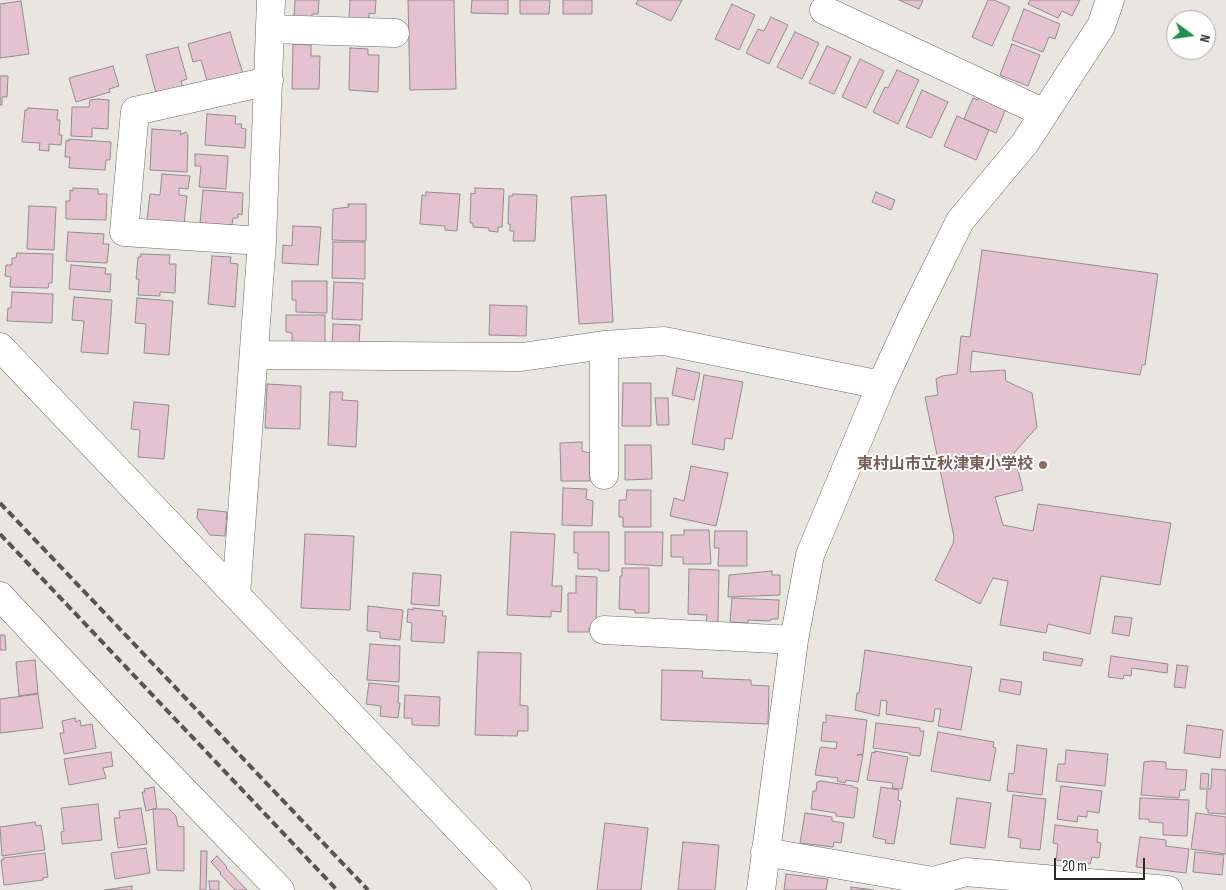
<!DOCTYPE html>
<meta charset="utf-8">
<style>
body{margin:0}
#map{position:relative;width:1226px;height:890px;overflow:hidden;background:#e9e5e1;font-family:"Sofia Sans Condensed",sans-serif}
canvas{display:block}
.north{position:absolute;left:1166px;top:10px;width:50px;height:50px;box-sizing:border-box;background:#fff;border:1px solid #aaa9a9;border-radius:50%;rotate:104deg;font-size:14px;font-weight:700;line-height:20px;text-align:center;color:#2b2928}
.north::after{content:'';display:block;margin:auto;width:18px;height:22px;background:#208f47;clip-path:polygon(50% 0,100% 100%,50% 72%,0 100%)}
.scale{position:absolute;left:1054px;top:858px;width:91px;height:22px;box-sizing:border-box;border:2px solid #2b2928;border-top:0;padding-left:6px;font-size:15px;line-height:18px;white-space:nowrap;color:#2b2928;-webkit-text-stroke:4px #fff;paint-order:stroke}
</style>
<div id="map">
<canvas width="1226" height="890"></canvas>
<div class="north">N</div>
<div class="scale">20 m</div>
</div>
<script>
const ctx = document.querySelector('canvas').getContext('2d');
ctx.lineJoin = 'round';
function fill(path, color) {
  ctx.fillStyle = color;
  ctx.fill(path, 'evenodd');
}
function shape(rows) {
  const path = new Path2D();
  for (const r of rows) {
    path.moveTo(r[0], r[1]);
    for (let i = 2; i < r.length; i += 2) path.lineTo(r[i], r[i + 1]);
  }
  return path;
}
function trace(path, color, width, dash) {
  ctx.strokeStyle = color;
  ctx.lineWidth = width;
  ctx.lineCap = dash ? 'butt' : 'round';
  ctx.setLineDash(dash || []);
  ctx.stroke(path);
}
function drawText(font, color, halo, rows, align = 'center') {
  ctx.font = font + ' "Sofia Sans Condensed","Noto Sans JP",sans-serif';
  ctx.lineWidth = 4;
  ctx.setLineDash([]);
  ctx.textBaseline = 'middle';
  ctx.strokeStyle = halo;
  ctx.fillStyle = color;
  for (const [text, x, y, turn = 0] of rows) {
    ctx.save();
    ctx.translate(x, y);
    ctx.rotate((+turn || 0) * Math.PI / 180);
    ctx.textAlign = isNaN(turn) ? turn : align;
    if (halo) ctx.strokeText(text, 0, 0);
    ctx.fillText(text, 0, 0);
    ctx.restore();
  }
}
const building = shape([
 [295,0,319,0,318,14,312,14,312,19,294,18,295,0],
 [350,0,376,0,375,14,369,13,369,19,349,18,350,0],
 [408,0,454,0,456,89,410,90,408,0],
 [472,0,508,0,508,14,471,13,472,0],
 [520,0,550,0,549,14,520,14,520,0],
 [563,0,592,0,592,14,563,14,563,0],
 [638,0,682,0,671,21,636,4,638,0],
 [899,0,923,0,919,9,899,0],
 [988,0,994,0,1010,7,992,46,972,37,988,0],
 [1030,0,1080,0,1072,16,1062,11,1058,18,1028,4,1030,0],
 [21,1,29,54,0,58,0,4,21,1],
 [732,4,755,15,739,50,715,39,732,4],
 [1024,9,1060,24,1055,39,1049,37,1043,52,1012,40,1024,9],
 [771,17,788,25,769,64,746,53,758,29,764,31,771,17],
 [230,32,244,77,209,87,201,60,193,62,188,44,230,32],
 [795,32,819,43,802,79,777,67,795,32],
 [293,44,311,45,311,56,320,56,319,89,292,89,293,44],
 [1012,44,1040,55,1028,86,1000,75,1012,44],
 [827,46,851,57,834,94,809,83,827,46],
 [178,47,187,79,181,81,183,89,157,97,146,55,178,47],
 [350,48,368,49,368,55,379,55,378,92,349,90,350,48],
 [860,59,884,71,866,108,842,97,860,59],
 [113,66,119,86,109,89,110,92,76,102,69,78,113,66],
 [897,70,919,80,898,124,873,112,885,87,888,88,897,70],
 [0,76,8,76,7,97,2,97,2,105,0,105,0,76],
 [922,90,948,102,931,138,906,127,922,90],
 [980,94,1007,106,996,133,964,119,973,98,978,100,980,94],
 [98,99,109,100,108,129,92,128,92,137,71,136,72,107,89,107,90,100,98,99],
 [28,108,58,110,57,120,60,120,59,135,62,135,61,145,49,144,49,151,39,150,40,143,22,142,25,110,27,110,28,108],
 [207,114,236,116,235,124,242,124,241,128,246,129,245,148,205,145,207,114],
 [957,116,989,130,976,160,944,146,957,116],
 [152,129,181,131,180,135,186,132,188,136,187,172,150,170,152,129],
 [69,139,111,142,110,160,106,160,105,170,69,168,70,157,65,157,66,140,69,141,69,139],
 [195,154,228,156,226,189,199,187,201,166,195,166,195,154],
 [162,174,190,176,188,189,179,188,179,195,187,196,184,224,147,220,150,194,160,195,162,174],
 [73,188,98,189,98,194,107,194,106,220,66,219,66,201,70,201,70,190,73,191,73,188],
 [475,188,504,189,502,227,498,227,498,232,489,231,489,228,473,227,473,223,470,223,471,193,475,194,475,188],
 [203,190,243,193,242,215,238,214,238,218,233,218,232,225,200,223,203,190],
 [426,192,460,194,457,231,445,230,445,226,420,224,422,195,426,196,426,192],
 [876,192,895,200,891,210,872,202,876,192],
 [513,194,537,195,535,241,513,241,514,231,510,231,510,224,508,224,509,196,513,196,513,194],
 [606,195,613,322,579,324,571,197,606,195],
 [348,204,366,204,366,241,332,240,333,209,349,207,348,204],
 [29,206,56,207,54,250,27,249,29,206],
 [293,226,321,227,318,265,282,263,283,245,292,246,293,226],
 [68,232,104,234,103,244,109,244,107,263,66,261,68,232],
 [333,242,365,242,365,279,332,278,333,242],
 [982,250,1158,274,1145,365,1142,365,1140,375,972,351,970,372,1005,370,1006,381,1032,393,1037,427,1014,453,1023,490,995,497,1003,525,1033,531,1038,504,1171,523,1160,585,1101,576,1090,634,1048,624,1046,633,1000,625,1008,581,993,578,980,604,935,580,953,544,954,537,925,397,938,395,936,379,942,376,957,374,961,336,970,337,982,250],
 [17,253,53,254,52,283,49,283,48,288,10,287,11,277,5,276,6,265,12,265,12,258,16,258,17,253],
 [141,254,170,255,169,264,176,264,175,293,160,292,160,296,138,295,139,279,136,279,138,257,141,257,141,254],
 [212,256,231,257,230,263,238,264,235,307,208,304,212,256],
 [71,265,106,268,105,274,111,274,110,292,69,289,71,265],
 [292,281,327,281,327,313,296,312,296,300,292,300,292,281],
 [334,282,363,283,362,320,332,319,334,282],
 [12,292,53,294,52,323,7,321,8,308,11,308,12,292],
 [74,297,112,300,108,354,81,352,84,321,72,320,74,297],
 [137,298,173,301,169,355,144,353,146,324,135,323,137,298],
 [490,305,527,306,526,336,489,335,490,305],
 [286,315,325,315,325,346,292,344,292,333,286,332,286,315],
 [333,324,360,325,359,348,332,346,333,324],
 [677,368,700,373,694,400,672,395,677,368],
 [704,375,743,382,732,439,725,438,724,450,692,444,704,375],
 [623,383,651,383,651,426,622,426,623,383],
 [267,384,301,386,300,429,265,428,267,384],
 [330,392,343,392,342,400,358,401,356,447,328,445,330,392],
 [655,398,668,398,669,425,657,425,655,398],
 [134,402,169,405,164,459,138,457,140,430,131,429,134,402],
 [582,442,582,451,590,453,590,481,561,481,560,443,582,442],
 [625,445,651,445,652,479,625,480,625,445],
 [691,466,728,473,716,526,670,516,674,498,684,501,691,466],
 [563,488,587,489,586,499,593,501,592,526,562,525,563,488],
 [627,490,651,490,651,527,623,527,623,517,619,517,619,500,626,500,627,490],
 [198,509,227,512,225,536,210,535,197,518,198,509],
 [684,530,709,530,711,564,683,564,683,557,671,557,671,535,684,535,684,530],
 [715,531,747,531,747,566,718,566,719,548,714,548,715,531],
 [511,532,555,534,552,586,562,586,561,612,551,611,551,617,507,615,511,532],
 [574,532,609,532,609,571,599,571,599,569,578,569,578,553,574,553,574,532],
 [625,532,663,532,662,566,625,564,625,532],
 [305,534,354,536,350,610,301,608,305,534],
 [622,568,649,568,649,613,635,613,635,610,619,609,620,576,622,576,622,568],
 [689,569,719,570,718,623,706,623,707,615,688,614,689,569],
 [772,571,772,575,780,575,780,595,728,597,729,575,772,571],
 [413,573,441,575,439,606,411,604,413,573],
 [576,576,597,577,596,629,589,628,589,632,568,632,568,593,576,593,576,576],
 [732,598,779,600,778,619,771,619,770,621,748,620,748,623,730,622,732,598],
 [368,606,403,610,400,640,380,638,380,632,367,631,368,606],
 [413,608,443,611,442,616,446,616,444,643,411,641,412,623,407,622,408,609,413,610,413,608],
 [1115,616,1132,618,1129,636,1112,633,1115,616],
 [0,635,5,635,6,650,0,650,0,635],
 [370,644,400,646,399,682,367,680,370,644],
 [865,650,972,667,961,730,938,726,941,709,935,709,933,722,886,714,887,701,881,700,879,716,855,710,857,693,859,693,865,650],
 [478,652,521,653,520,705,528,706,528,731,518,731,517,736,475,735,478,652],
 [1044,652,1083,659,1081,666,1043,660,1044,652],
 [1111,656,1168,664,1167,673,1132,668,1131,676,1124,675,1123,679,1108,677,1111,656],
 [35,660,38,693,19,696,16,662,35,660],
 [1177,665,1188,666,1185,688,1174,687,1177,665],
 [662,670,703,671,702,678,751,680,751,685,769,686,768,724,661,720,662,670],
 [1001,679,1022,682,1020,695,999,691,1001,679],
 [369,683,399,686,398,703,400,703,398,718,380,716,381,706,366,704,369,683],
 [38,694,43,728,0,733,0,699,38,694],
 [405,695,440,697,439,726,412,725,412,718,404,718,405,695],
 [826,715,867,720,863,754,857,755,863,755,858,782,846,780,845,783,837,781,838,778,815,775,820,748,822,747,836,749,837,742,821,741,823,722,826,723,826,715],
 [75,718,76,722,80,720,81,726,92,724,96,748,64,754,60,733,64,733,62,721,75,718],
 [876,723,920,728,920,731,924,731,920,756,910,755,910,753,873,748,876,723],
 [1187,725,1223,730,1220,758,1184,753,1187,725],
 [938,732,994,742,993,747,996,748,990,781,931,771,938,732],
 [1017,745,1047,749,1042,795,1007,791,1009,773,1014,774,1017,745],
 [1066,750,1108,754,1105,786,1056,781,1058,764,1065,764,1066,750],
 [875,751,908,757,902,789,892,788,893,783,867,780,872,752,875,753,875,751],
 [111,752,113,766,103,768,106,778,69,785,64,759,111,752],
 [1152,761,1166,762,1166,769,1187,770,1185,790,1180,790,1179,798,1141,795,1144,762,1152,761],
 [1212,769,1226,770,1226,814,1208,813,1208,809,1206,809,1207,789,1200,789,1201,773,1209,774,1208,789,1211,789,1212,769],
 [821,781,853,786,853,787,858,788,854,818,836,816,836,813,811,809,813,791,816,791,817,782,821,781],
 [1061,786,1102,791,1099,813,1087,811,1087,817,1078,816,1077,822,1057,819,1061,786],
 [154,787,157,808,146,811,142,792,145,792,144,789,154,787],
 [881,787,899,790,898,800,901,801,894,844,885,843,886,840,873,837,881,787],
 [1013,795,1046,799,1040,850,1020,848,1021,839,1008,837,1013,795],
 [957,798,991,803,985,848,950,844,957,798],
 [1140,798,1189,800,1187,836,1163,835,1163,823,1149,822,1149,819,1139,819,1140,798],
 [98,804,102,840,62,844,61,832,64,831,61,808,98,804],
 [141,808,147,844,118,848,114,818,120,818,119,811,141,808],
 [153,809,169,809,176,816,178,826,184,827,184,871,157,870,153,809],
 [805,813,832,817,832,821,844,823,841,843,834,842,833,847,800,843,805,813],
 [1196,813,1226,817,1226,854,1191,849,1196,813],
 [35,822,36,826,41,825,45,850,2,856,0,827,35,822],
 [605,823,648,828,641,890,597,890,605,823],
 [1055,825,1098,830,1097,842,1101,843,1099,858,1092,857,1090,864,1056,860,1058,844,1053,843,1055,825],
 [1140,837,1166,840,1166,846,1189,849,1186,873,1136,867,1140,837],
 [683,842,719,845,715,890,678,890,683,842],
 [146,848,150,873,115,879,111,853,146,848],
 [201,851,207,851,206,890,200,890,201,851],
 [1195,852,1224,855,1222,875,1193,872,1195,852],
 [45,853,48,877,43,878,43,880,4,885,1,860,3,860,3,858,45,853],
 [217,856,227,867,226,868,247,890,235,890,220,874,221,873,211,862,217,856],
 [786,874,828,879,826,890,784,890,786,874],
 [209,881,219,881,219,890,210,890,209,881],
 [132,886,132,890,104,890,132,886],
 [851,887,874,890,851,890,851,887]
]);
const minor = shape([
 [824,10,1044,113],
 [270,29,395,33],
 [262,241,124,232,135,111,269,81],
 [0,347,517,890],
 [254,355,522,357,604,345,664,341,881,385],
 [604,475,604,345],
 [236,595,262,241,271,0],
 [0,596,155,761,280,890],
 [604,630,794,640],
 [765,852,933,881,966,872,1168,890],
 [761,890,794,640,810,555,881,385,911,320,960,221,1025,143,1101,26,1110,0]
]);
const rail = shape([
 [0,503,368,890],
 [0,534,337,890]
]);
const markers = [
 [1043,465,5,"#8d6e63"]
];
const educationNames = [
 ["東村山市立秋津東小学校",1033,465]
];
fill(building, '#e5c2cf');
trace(building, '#918d8e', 1);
trace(minor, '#6e6a68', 29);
trace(minor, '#fff', 28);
trace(rail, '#575553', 4, [8, 4]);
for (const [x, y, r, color] of markers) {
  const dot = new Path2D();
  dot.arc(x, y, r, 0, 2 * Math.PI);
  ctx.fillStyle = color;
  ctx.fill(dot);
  trace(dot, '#fff', 2);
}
drawText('bold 16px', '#785e54', '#fff', educationNames, 'right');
</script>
